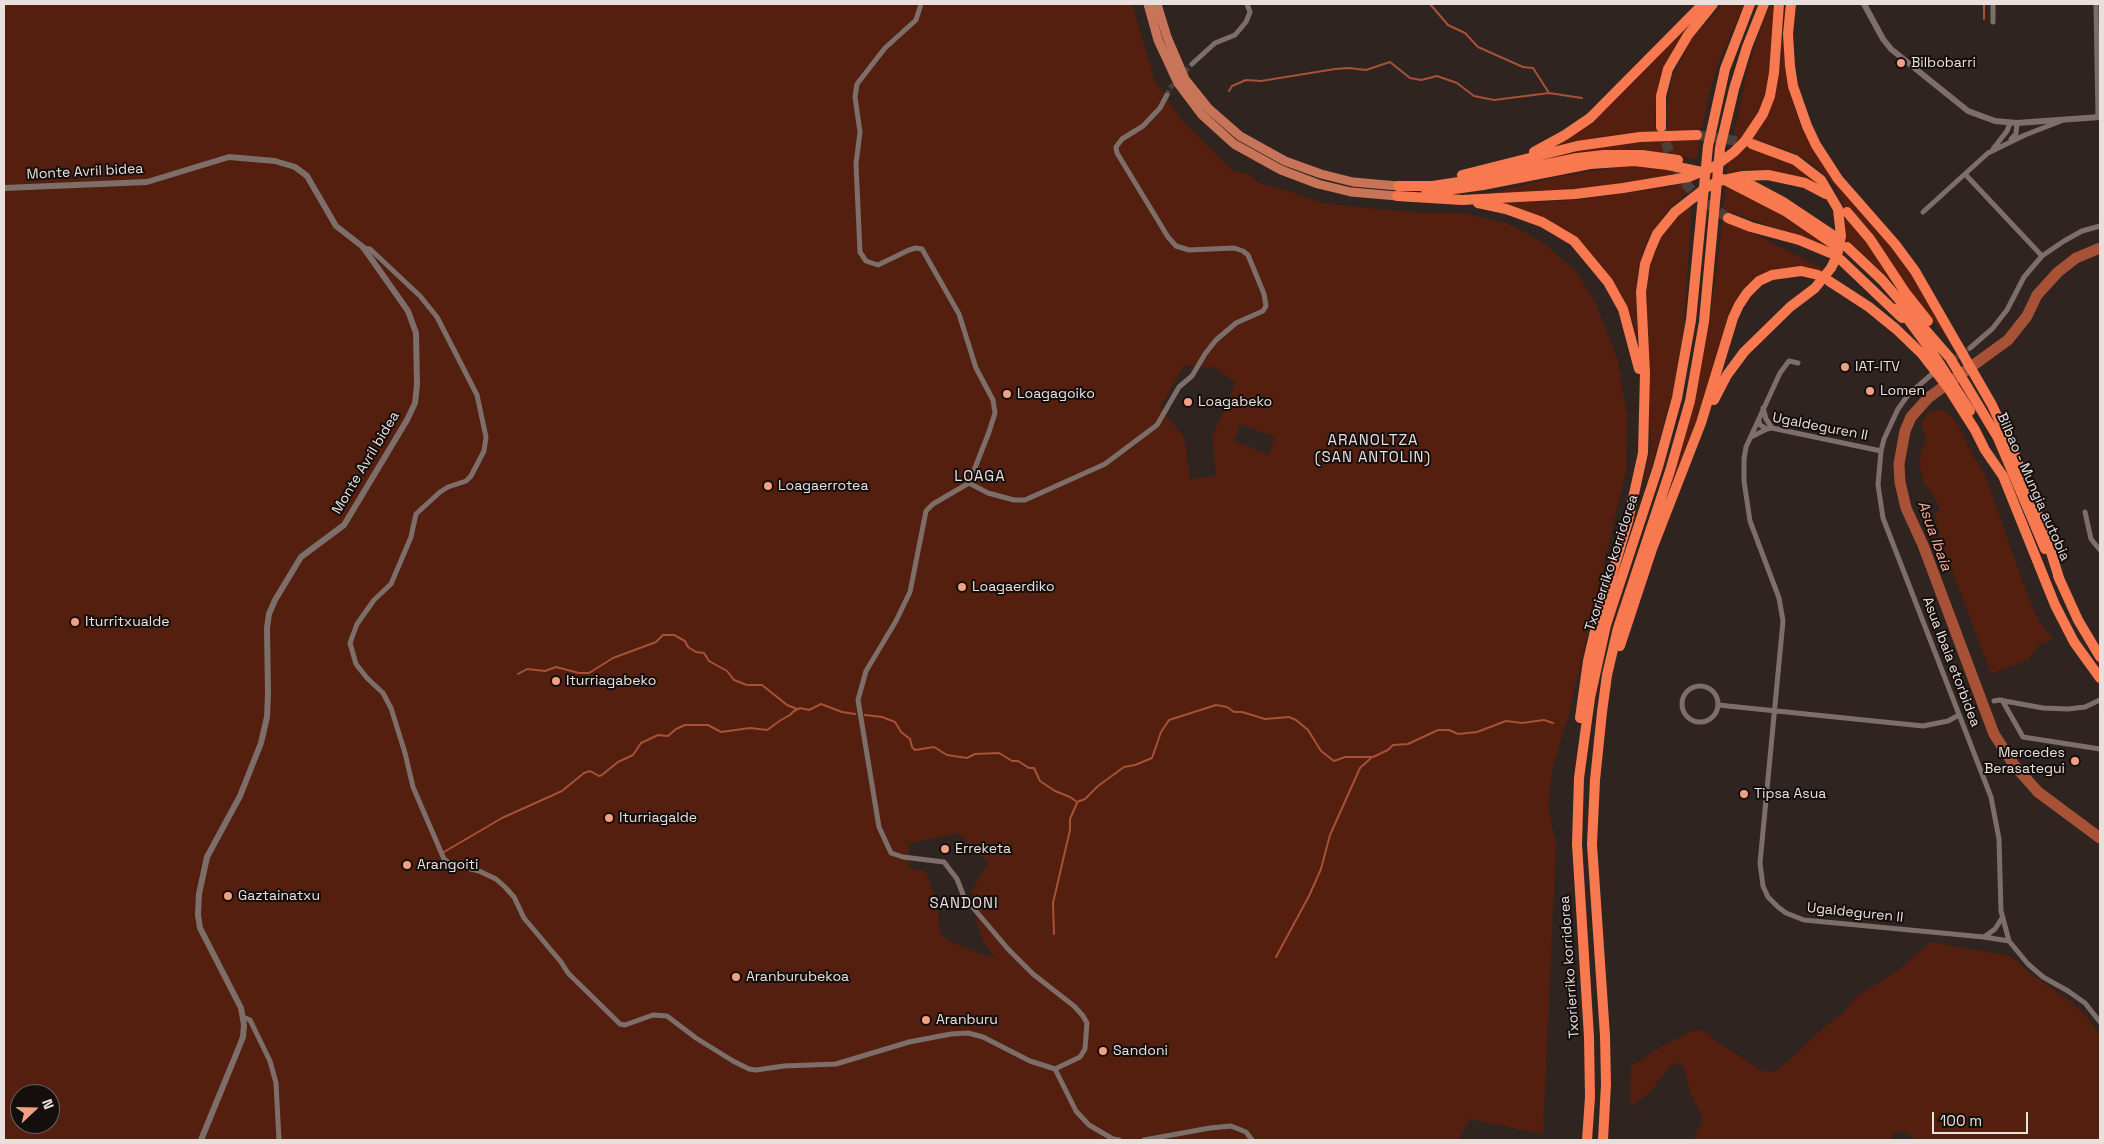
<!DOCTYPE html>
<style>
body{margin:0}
#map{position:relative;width:2104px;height:1144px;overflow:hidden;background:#302420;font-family:"Space Grotesk",sans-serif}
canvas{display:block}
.frame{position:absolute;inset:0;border:5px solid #e9e0de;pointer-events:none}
.north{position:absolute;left:10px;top:1084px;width:50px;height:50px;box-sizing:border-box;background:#140e0d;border:1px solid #696261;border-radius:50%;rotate:69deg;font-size:14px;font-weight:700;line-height:20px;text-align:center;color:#e9e0de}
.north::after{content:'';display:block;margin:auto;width:18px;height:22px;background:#f39f84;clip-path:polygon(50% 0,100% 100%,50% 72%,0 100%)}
.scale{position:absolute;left:1932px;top:1112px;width:96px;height:22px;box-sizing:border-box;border:2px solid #e9e0de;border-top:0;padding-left:6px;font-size:15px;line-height:18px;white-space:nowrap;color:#e9e0de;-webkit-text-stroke:4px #140e0d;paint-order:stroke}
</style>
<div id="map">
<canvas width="2104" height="1144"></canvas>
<div class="frame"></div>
<div class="north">N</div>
<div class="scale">100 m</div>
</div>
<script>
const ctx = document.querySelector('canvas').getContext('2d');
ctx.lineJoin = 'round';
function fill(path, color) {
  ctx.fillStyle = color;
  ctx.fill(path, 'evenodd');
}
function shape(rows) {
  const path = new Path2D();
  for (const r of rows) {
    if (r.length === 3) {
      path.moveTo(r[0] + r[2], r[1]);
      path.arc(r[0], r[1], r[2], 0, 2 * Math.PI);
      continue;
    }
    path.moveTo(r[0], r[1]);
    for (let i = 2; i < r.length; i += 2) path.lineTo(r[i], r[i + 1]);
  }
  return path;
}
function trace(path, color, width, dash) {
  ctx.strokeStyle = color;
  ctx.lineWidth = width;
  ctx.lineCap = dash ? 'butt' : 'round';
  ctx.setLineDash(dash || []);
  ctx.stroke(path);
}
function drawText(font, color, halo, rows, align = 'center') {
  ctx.font = font + ' "Space Grotesk",sans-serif';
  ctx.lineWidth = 4;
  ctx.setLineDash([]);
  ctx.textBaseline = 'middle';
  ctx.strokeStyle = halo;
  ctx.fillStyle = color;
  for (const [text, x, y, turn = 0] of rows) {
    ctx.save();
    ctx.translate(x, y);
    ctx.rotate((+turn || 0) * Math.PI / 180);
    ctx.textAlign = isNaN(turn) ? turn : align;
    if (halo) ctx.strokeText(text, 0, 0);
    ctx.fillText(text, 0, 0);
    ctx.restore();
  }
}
const green = shape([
 [4,4,1132,4,1154,79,1180,118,1233,171,1248,174,1259,183,1288,191,1321,203,1417,213,1463,213,1509,224,1545,244,1577,273,1596,304,1617,358,1627,415,1626,471,1568,717,1553,765,1548,806,1556,846,1543,1134,1470,1119,1458,1140,4,1140,4,369,6,369,4,352],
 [1184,365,1216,368,1236,383,1212,437,1216,476,1190,479,1184,437,1160,408],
 [1240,424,1275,437,1269,455,1234,441],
 [959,833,989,863,972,889,977,923,982,939,994,957,985,956,949,941,940,933,937,902,926,872,909,868,909,843],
 [20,1094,50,1094,50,1124,20,1124],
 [1709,4,1665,65,1658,86,1655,113,1655,129,1668,128,1666,114,1672,78,1690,41,1723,4,1744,4,1720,59,1709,94,1701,131,1632,133,1575,141,1556,146,1587,125],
 [1771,4,1776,4,1771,70,1763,104,1745,133,1731,148,1747,73,1762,23],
 [1785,4,1787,4,1785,63,1792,100,1799,121,1811,147,1841,189,1884,238,1910,271,1951,343,1921,306,1892,265,1864,238,1893,283,1845,241,1846,219,1843,204,1835,186,1826,176,1810,162,1792,152,1752,139,1769,112,1775,96,1781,60],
 [1700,138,1697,159,1640,149,1599,151,1516,165,1619,142],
 [1748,146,1758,148,1803,168,1827,192,1808,180,1781,173,1750,169,1730,172,1735,189,1759,200,1832,249,1804,237,1771,227,1730,211,1729,221,1824,269,1821,274,1808,269,1748,287,1671,486,1692,411,1708,331,1720,243,1728,162],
 [1619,164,1688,171,1598,188,1481,196,1557,177,1608,169],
 [1693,181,1691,189,1668,210,1647,241,1638,270,1636,294,1638,338,1627,305,1614,283,1594,257,1571,236,1542,218,1506,203,1574,200,1669,187],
 [1692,202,1683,337,1672,396,1647,481,1644,480,1651,447,1645,305,1648,269,1664,230],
 [1941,410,1949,414,1957,423,1974,458,1983,470,2029,599,2039,621,2053,639,2039,645,2028,660,1991,674,1939,535,1935,513,1940,510,1934,496,1924,484,1920,469,1921,452,1927,440,1921,424,1929,412],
 [1930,942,2010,956,2032,975,2070,1001,2086,1016,2100,1035,2100,1140,1917,1140,1907,1133,1896,1131,1889,1140,1693,1140,1703,1119,1690,1091,1684,1068,1679,1063,1670,1066,1650,1092,1630,1108,1631,1065,1638,1063,1655,1050,1691,1031,1699,1030,1710,1034,1713,1039,1759,1069,1768,1072,1774,1072,1785,1064,1828,1024,1843,1013,1855,998,1903,967]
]);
const stream = shape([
 [1430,4,1448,25,1465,33,1478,47,1523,67,1533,68,1549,93],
 [1984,4,1984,19],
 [1229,91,1232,86,1246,80,1261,81,1335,69,1349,68,1366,70,1390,62,1410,78,1421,80,1437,76,1457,83,1474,96,1494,100,1549,93,1582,98],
 [518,674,527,669,545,671,556,667,579,673,589,673,613,658,656,642,663,635,674,635,685,641,688,647,696,652,704,653,709,661,727,671,734,680,747,685,762,685,787,705,797,709],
 [865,715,882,717,895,722,901,732,910,739,912,747,915,750,934,747,947,755,967,758,975,754,999,753,1012,761,1018,761,1029,768,1034,768,1040,781,1055,791,1070,797,1077,802,1085,799,1098,786,1124,767,1135,765,1152,758,1161,732,1169,720,1216,705,1227,707,1234,712,1242,712,1265,719,1289,717,1296,720,1308,730,1321,751,1334,761,1345,757,1373,757,1388,750,1393,745,1408,744,1438,730,1449,730,1458,734,1477,732,1506,721,1522,723,1544,720,1553,723],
 [444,852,502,818,562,791,584,773,590,771,599,776,602,775,618,762,633,755,641,743,658,735,668,736,676,729,685,725,708,725,721,732,750,728,767,730,781,720,790,715,794,711,800,708,809,710,821,704,842,712,855,714],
 [1054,934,1053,903,1070,830,1070,819,1077,803],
 [1276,957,1309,896,1321,869,1330,835,1360,768,1371,758]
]);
const river = shape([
 [2100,248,2076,258,2058,272,2037,295,2027,316,2008,340,1928,398,1911,417,1905,431,1899,464,1900,482,1906,508,1923,545,1994,734,2014,765,2038,792,2100,838]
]);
const minorTunnel = shape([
 [1167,95,1169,89,1192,64],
 [1941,368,1970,348]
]);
const motorwayTunnel = shape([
 [1661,128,1670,155,1686,184,1699,198,1728,218],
 [1697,135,1751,143]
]);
const minor = shape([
 [921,4,916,20,885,48,857,84,855,97,860,132,856,164,860,252,866,261,878,265,909,250,916,248,922,249,959,314,976,368,993,400,995,413,989,432,969,483,933,504,926,511,910,592,896,621,866,671,858,700,879,827,891,853,903,857,944,862,957,879,964,897,1008,949,1033,974,1074,1006,1083,1016,1087,1023,1085,1049,1080,1057,1055,1069],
 [1993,4,1993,22],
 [2096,4,2098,117],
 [1192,64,1215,43,1235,35,1246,22,1250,12,1247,4],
 [2011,139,2016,134,2017,123],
 [1993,149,2007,131,2010,123],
 [1965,174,2042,256],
 [1923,212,1988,153,2025,135,2061,121],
 [363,248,370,249,420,296,437,317,477,395,486,437,484,451,471,476,466,481,448,487,440,492,416,514,411,537,391,584,374,600,357,624,350,643,356,664,367,678,383,693,391,708,405,753,413,787,444,859,451,864,479,871,496,879,505,887,514,897,524,918,561,962,568,973,620,1024,625,1025,653,1015,667,1016,696,1038,733,1061,749,1069,756,1070,784,1066,836,1064,909,1042,951,1034,968,1033,983,1037,1030,1061,1055,1069,1076,1111,1089,1125,1113,1139,1119,1140],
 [1970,348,1992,329,2007,310,2024,277,2042,256,2064,241,2082,231,2100,226],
 [1798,363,1789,361,1780,373,1746,447,1744,459,1744,481,1750,521,1779,598,1783,621,1760,863,1763,886,1768,897,1778,907,1786,913,1804,920,1984,937,2009,941],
 [1932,374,1908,395,1898,409,1884,439,1881,451,1878,485,1883,518,1991,797,1999,839,2001,911,2009,941,2028,964,2043,977,2068,991,2085,1003,2100,1022],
 [1763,408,1766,419,1772,428],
 [1759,421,1760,425,1767,429,1772,428,1881,451],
 [1751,437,1767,429],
 [969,483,988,493,1014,500,1025,500,1105,464,1157,425,1179,387,1192,376,1205,354,1216,340,1236,323,1263,311,1266,306,1264,294,1248,255,1243,251,1234,248,1189,250,1176,246,1168,237,1117,153,1116,147,1122,139,1143,126,1160,108,1167,95],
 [2085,512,2091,539,2100,550],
 [1700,704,18],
 [2002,700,2023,737,2100,749],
 [1994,701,1999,700,2043,708,2068,709,2085,707,2100,700],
 [1718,705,1923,726,1948,721,1959,715],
 [1984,937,1995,929,2002,918],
 [243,1017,250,1020,270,1061,276,1083,279,1140],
 [1144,1140,1210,1128,1231,1126,1246,1132,1252,1140]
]);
const tertiary = shape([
 [1864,4,1883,39,1891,49,1968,111,1995,121,2017,123,2100,117],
 [4,188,147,182,229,157,275,161,295,167,307,176,336,226,363,247,408,311,416,333,417,385,415,403,407,420,344,525,301,557,275,600,269,614,267,628,268,694,267,717,261,743,240,796,207,857,199,894,198,915,200,928,241,1008,244,1025,243,1037,237,1052,201,1140]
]);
const primary = shape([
 [1148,4,1158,40,1178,83,1202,115,1234,144,1281,170,1318,184,1351,192,1397,196],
 [1157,4,1167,37,1185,79,1209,109,1240,136,1285,161,1321,174,1353,182,1398,186]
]);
const motorway = shape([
 [1791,4,1788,34,1790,66,1793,86,1807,126,1816,145,1838,179,1895,244,1915,271,1992,405,2013,450,2045,533,2060,581],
 [1661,127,1661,96,1668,69,1688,35,1713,4],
 [1534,152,1565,135,1590,118,1703,4],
 [1462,175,1577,146,1640,137,1697,135],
 [1738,178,1783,202,1834,236],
 [1723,179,1785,211,1833,244],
 [1398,186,1433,186,1465,181,1577,158,1604,155,1642,155,1678,160],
 [1426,193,1483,185,1590,164,1634,161,1668,165,1702,172],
 [1397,196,1462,200,1575,194,1623,188,1689,177,1715,166,1734,152,1745,141,1763,114,1770,96,1774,73,1779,4],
 [1478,203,1506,209,1542,222,1574,241,1608,282,1623,309,1639,369],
 [1847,212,1870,239,1905,292,1928,321],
 [1728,218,1751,227,1799,240,1830,253],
 [1847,247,1882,280,1950,358,1998,438,2045,549],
 [1841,260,1902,318],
 [1829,281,1869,307,1896,329,1922,354,1949,389,1975,430,1985,450,2003,476,2055,605,2074,642,2100,678],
 [1899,307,1932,352,1970,411],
 [1714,400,1727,375,1744,352,1790,307,1815,288,1831,268,1837,256,1841,236,1838,209,1821,180,1795,160,1752,144],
 [2058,576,2078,620,2100,657],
 [1620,646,1652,549,1701,423,1733,318,1739,305,1747,293,1759,281,1772,275,1801,271,1818,275],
 [1580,718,1588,661,1595,631,1628,521,1643,453,1645,373,1641,292,1645,264,1651,248,1657,234,1675,212,1707,187,1719,181,1743,176,1768,175,1805,183,1826,194],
 [1587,1140,1590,1097,1589,1037,1577,844,1579,778,1590,698,1606,625,1658,467,1677,398,1691,320,1708,146,1725,69,1750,4],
 [1603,1140,1606,1084,1605,1036,1592,844,1595,780,1602,712,1607,675,1618,628,1670,471,1690,401,1704,322,1720,148,1734,89,1747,47,1764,4]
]);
const markers = [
 [1901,63,5,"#f39f84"],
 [1845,367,5,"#f39f84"],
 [1870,391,5,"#f39f84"],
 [1007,394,5,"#f39f84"],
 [1188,402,5,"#f39f84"],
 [768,486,5,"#f39f84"],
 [962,587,5,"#f39f84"],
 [75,622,5,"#f39f84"],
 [556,681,5,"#f39f84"],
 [2075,761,5,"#f39f84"],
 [1744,794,5,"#f39f84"],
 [609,818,5,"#f39f84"],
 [945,849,5,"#f39f84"],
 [407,865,5,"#f39f84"],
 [228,896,5,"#f39f84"],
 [736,977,5,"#f39f84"],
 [926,1020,5,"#f39f84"],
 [1103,1051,5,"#f39f84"]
];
const poiNames = [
 ["Bilbobarri",1911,63],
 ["IAT-ITV",1855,367],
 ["Lomen",1880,391],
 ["Loagagoiko",1017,394],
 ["Loagabeko",1198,402],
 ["Loagaerrotea",778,486],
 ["Loagaerdiko",972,587],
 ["Iturritxualde",85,622],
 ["Iturriagabeko",566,681],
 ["Mercedes",2065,753,"right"],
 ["Berasategui",2065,769,"right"],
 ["Tipsa Asua",1754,794],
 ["Iturriagalde",619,818],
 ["Erreketa",955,849],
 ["Arangoiti",417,865],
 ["Gaztainatxu",238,896],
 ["Aranburubekoa",746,977],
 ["Aranburu",936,1020],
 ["Sandoni",1113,1051]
];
const streetNames = [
 ["Monte Avril bidea",85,172,-3],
 ["Ugaldeguren II",1820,427,11],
 ["Monte Avril bidea",366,463,-59],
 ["Bilbao - Mungia autobia",2033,487,66],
 ["Txorierriko korridorea",1612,563,-72],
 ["Asua Ibaia etorbidea",1951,662,69],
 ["Ugaldeguren II",1855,913,6],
 ["Txorierriko korridorea",1570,967,-94]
];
const neighbourhoodNames = [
 ["ARANOLTZA",1373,441],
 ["(SAN ANTOLIN)",1373,458],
 ["LOAGA",980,477],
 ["SANDONI",964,904]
];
const waterNames = [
 ["Asua Ibaia",1934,536,70]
];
fill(green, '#541f0e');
trace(stream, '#a75136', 2);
trace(river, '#a75136', 11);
trace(minorTunnel, '#4c403c', 5, [5, 2.5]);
trace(motorwayTunnel, '#4c403c', 10, [10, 5]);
trace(minor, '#7d6e69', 5);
trace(tertiary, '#7d6e69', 6);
trace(primary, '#c77459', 9);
trace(motorway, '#f8784f', 10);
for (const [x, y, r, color] of markers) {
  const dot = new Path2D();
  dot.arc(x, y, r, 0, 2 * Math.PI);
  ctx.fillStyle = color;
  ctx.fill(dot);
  trace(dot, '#140e0d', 2);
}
drawText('14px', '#e9e0de', '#140e0d', poiNames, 'left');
drawText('14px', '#e9e0de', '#140e0d', streetNames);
ctx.letterSpacing = '1px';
drawText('15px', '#e9e0de', '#140e0d', neighbourhoodNames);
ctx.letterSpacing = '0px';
drawText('italic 15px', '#f8b09a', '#140e0d', waterNames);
</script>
